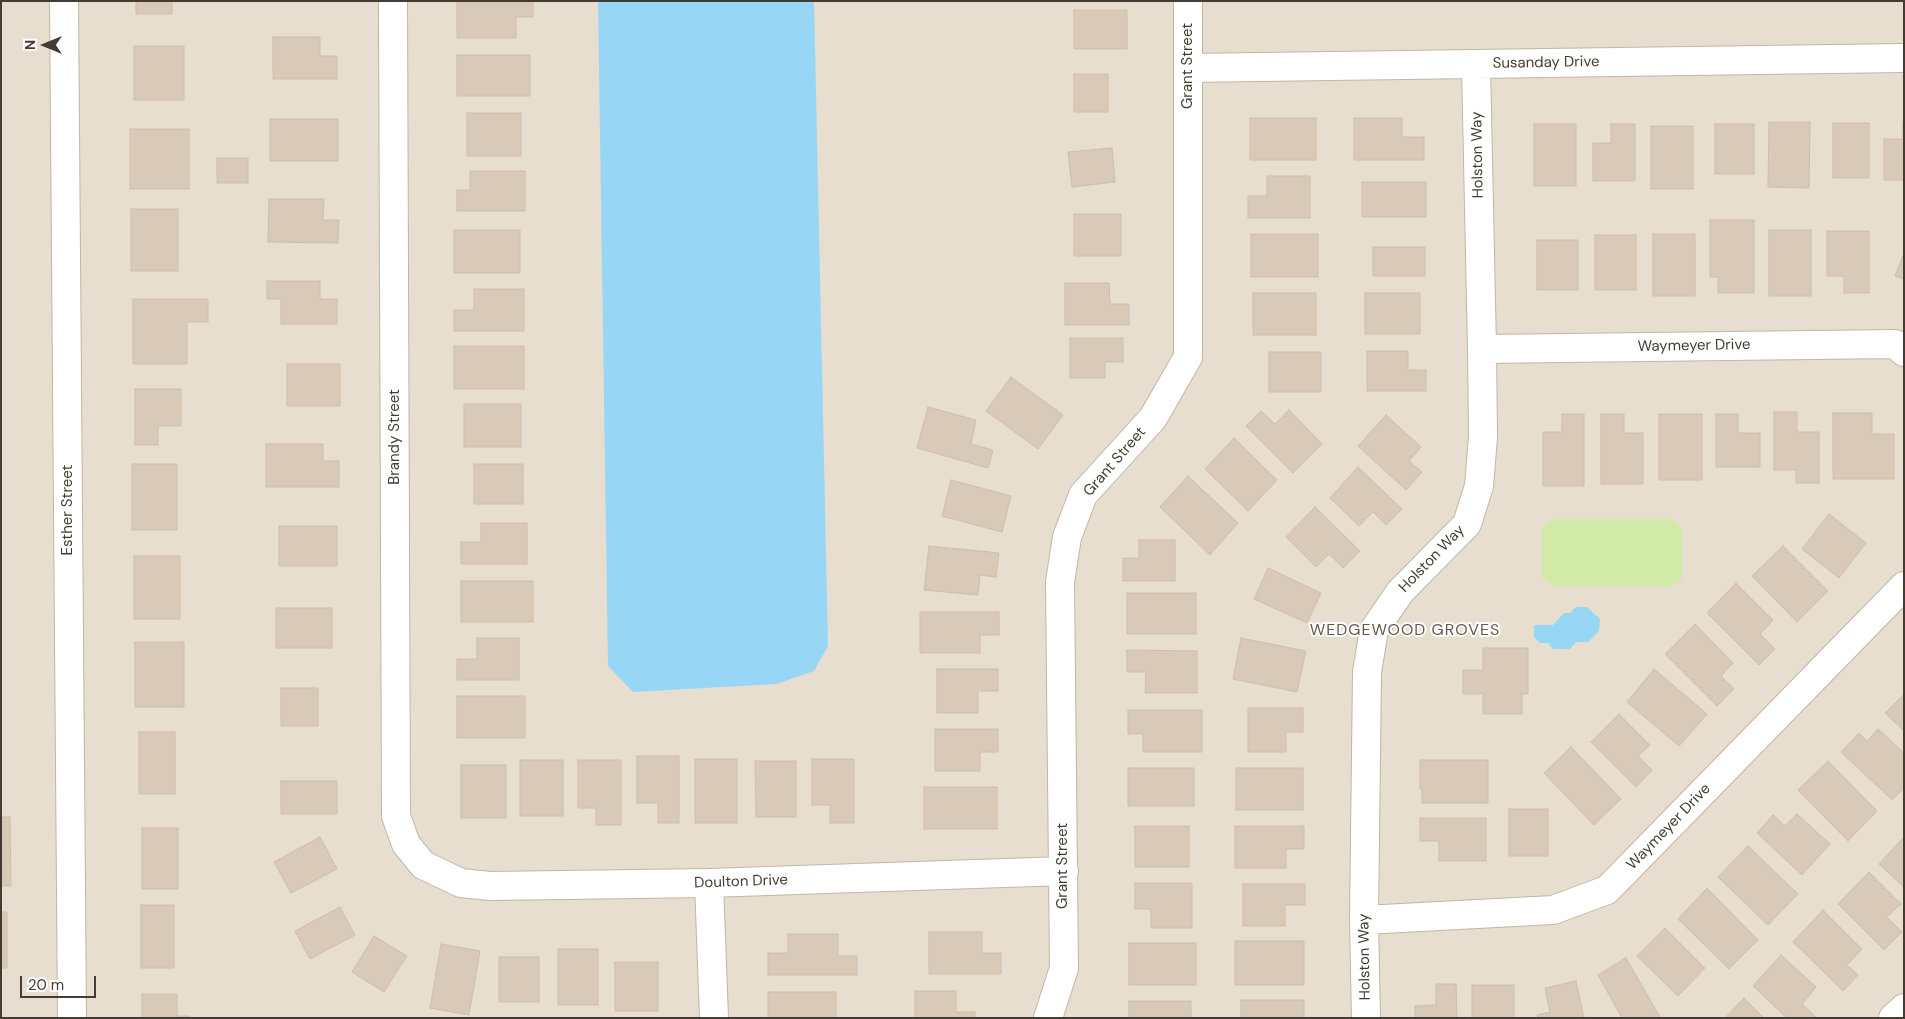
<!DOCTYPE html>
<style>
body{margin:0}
#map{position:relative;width:1905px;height:1019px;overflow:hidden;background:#f2ece2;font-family:"DM Sans",sans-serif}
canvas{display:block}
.frame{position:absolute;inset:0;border:2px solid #443c32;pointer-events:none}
.north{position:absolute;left:20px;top:20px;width:50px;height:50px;-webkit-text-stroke:4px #fff;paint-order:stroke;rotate:270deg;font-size:14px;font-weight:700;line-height:20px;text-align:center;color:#443c32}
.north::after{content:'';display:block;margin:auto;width:18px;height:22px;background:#443c32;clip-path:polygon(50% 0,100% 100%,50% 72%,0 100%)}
.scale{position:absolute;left:20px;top:976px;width:76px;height:22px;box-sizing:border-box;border:2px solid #443c32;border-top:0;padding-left:6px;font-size:15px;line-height:18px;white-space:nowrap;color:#443c32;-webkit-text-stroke:4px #fff;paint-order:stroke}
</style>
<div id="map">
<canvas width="1905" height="1019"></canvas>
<div class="frame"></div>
<div class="north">N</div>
<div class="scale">20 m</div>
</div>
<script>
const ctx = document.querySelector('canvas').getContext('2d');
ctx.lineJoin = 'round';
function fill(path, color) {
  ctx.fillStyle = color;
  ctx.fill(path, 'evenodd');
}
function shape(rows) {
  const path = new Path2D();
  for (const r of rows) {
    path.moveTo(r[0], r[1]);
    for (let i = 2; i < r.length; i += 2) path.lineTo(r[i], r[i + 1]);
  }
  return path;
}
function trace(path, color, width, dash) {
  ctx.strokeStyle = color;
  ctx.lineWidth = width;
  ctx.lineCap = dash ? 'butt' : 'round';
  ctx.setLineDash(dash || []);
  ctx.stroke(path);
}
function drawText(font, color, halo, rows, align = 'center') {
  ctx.font = font + ' "DM Sans",sans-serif';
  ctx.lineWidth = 4;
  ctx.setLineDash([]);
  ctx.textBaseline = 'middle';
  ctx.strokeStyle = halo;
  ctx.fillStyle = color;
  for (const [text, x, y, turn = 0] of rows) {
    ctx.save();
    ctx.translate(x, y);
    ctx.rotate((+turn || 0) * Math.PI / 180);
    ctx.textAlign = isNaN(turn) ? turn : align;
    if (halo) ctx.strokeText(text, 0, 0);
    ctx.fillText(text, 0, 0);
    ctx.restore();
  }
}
const residential = shape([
 [1,1,1904,1,1904,1018,1,1018]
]);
const green = shape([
 [1553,519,1673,519,1682,528,1682,579,1671,587,1554,587,1541,577,1541,529]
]);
const water = shape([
 [598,1,814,1,828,646,814,671,776,684,633,692,608,666],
 [1576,607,1587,607,1600,619,1599,631,1588,642,1576,642,1570,649,1553,649,1548,643,1540,643,1534,637,1534,625,1553,625,1564,613,1570,613]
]);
const building = shape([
 [136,1,172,1,172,14,136,14,136,1],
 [457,1,533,1,533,17,516,17,516,38,457,38,457,1],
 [1074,10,1127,10,1127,49,1074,49,1074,10],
 [273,37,320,37,320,56,337,56,337,79,273,79,273,37],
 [134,46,184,46,184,100,134,100,134,46],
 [457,55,530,55,530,96,457,96,457,55],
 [1074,74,1108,74,1108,112,1074,112,1074,74],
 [467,113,521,113,521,156,467,156,467,113],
 [1250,118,1316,118,1316,160,1250,160,1250,118],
 [1354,118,1402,118,1402,137,1424,137,1424,160,1354,160,1354,118],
 [270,119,338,119,338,161,270,161,270,119],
 [1769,122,1810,122,1809,188,1768,187,1769,122],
 [1903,122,1904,180,1884,180,1884,139,1903,139,1903,122],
 [1833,123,1869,123,1869,178,1833,178,1833,123],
 [1534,124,1576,124,1576,186,1534,186,1534,124],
 [1611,124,1635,124,1635,181,1593,181,1593,143,1611,143,1611,124],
 [1715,124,1754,124,1754,174,1715,174,1715,124],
 [1651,126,1693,126,1693,189,1651,189,1651,126],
 [130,129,189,129,189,189,130,189,130,129],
 [1112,148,1115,182,1072,187,1068,152,1112,148],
 [217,158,248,158,248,183,217,183,217,158],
 [470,171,525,171,525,211,457,211,457,190,470,190,470,171],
 [1267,176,1310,176,1310,218,1248,218,1248,196,1267,196,1267,176],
 [1362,182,1426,182,1426,217,1362,217,1362,182],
 [269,199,324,199,323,220,339,220,338,243,268,242,269,199],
 [131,209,178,209,178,271,131,271,131,209],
 [1074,214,1121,214,1121,256,1074,256,1074,214],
 [1710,220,1754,220,1754,293,1718,293,1718,277,1710,277,1710,220],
 [454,230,520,230,520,273,454,273,454,230],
 [1769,230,1811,230,1811,296,1769,296,1769,230],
 [1827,231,1869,231,1869,293,1844,293,1844,276,1827,276,1827,231],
 [1251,234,1318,234,1318,277,1251,277,1251,234],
 [1653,234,1695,234,1695,296,1653,296,1653,234],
 [1595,235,1636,235,1636,290,1595,290,1595,235],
 [1537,240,1578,240,1578,290,1537,290,1537,240],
 [1373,247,1425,247,1425,276,1373,276,1373,247],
 [1904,253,1904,279,1895,276,1904,253],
 [267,281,320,281,320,299,337,299,337,324,281,324,281,299,267,299,267,281],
 [1065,283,1109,283,1110,304,1129,304,1129,325,1065,325,1065,283],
 [474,289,524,289,524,331,454,331,454,310,474,310,474,289],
 [1253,293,1316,293,1316,335,1253,335,1253,293],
 [1365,293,1420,293,1420,334,1365,334,1365,293],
 [133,299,208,299,208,322,187,322,187,364,133,364,133,299],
 [1070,338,1123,338,1123,362,1105,362,1105,378,1070,378,1070,338],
 [454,346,524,346,524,389,454,389,454,346],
 [1367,351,1408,351,1408,370,1426,370,1426,391,1367,391,1367,351],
 [1269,352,1321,352,1321,392,1269,392,1269,352],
 [287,364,340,364,340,406,287,406,287,364],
 [1011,377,1063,415,1038,449,986,411,1011,377],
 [135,389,181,389,181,426,158,426,158,445,135,445,135,389],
 [464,404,521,404,521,447,464,447,464,404],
 [928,407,976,420,971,444,993,450,988,468,917,448,928,407],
 [1289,410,1322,444,1293,473,1246,426,1261,411,1275,424,1289,410],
 [1774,412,1797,412,1797,432,1819,432,1819,483,1796,483,1796,470,1774,470,1774,412],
 [1833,413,1872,413,1872,434,1894,434,1894,479,1833,479,1833,413],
 [1562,414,1584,414,1584,486,1543,486,1543,432,1562,432,1562,414],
 [1601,414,1624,414,1624,433,1643,433,1643,484,1601,484,1601,414],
 [1659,414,1702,414,1702,480,1659,480,1659,414],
 [1716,414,1738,414,1738,433,1760,433,1760,467,1716,467,1716,414],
 [1386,415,1421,447,1409,461,1422,472,1406,490,1358,446,1386,415],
 [1234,438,1277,480,1248,511,1205,469,1234,438],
 [266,444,323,444,323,461,339,461,339,487,266,487,266,444],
 [132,464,177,464,177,530,132,530,132,464],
 [474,464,523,464,523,504,474,504,474,464],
 [1358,467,1402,509,1386,525,1373,512,1359,526,1330,498,1358,467],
 [1188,476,1238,523,1210,555,1160,507,1188,476],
 [951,480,1011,496,1002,532,942,516,951,480],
 [1315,507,1360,551,1343,568,1329,554,1316,567,1286,537,1315,507],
 [1829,514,1866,543,1839,578,1802,549,1829,514],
 [481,523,527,523,527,564,461,564,461,542,481,542,481,523],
 [279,526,337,526,337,566,279,566,279,526],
 [1139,540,1175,540,1175,581,1123,581,1123,558,1139,558,1139,540],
 [929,546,999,553,996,577,980,575,978,595,924,590,929,546],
 [1783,546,1828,591,1797,622,1752,576,1783,546],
 [134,556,180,556,180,619,134,619,134,556],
 [1268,568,1321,593,1307,623,1254,599,1268,568],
 [461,581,533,581,533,622,461,622,461,581],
 [1736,583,1773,620,1760,634,1775,649,1759,665,1707,613,1736,583],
 [1127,593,1196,593,1196,634,1127,634,1127,593],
 [276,608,332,608,332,648,276,648,276,608],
 [920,612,999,612,999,635,980,635,980,653,920,653,920,612],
 [1695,624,1733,663,1721,676,1734,689,1717,706,1665,654,1695,624],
 [477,638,519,638,519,680,457,680,457,659,477,659,477,638],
 [1241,638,1306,651,1297,692,1233,679,1241,638],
 [135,642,184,642,184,707,135,707,135,642],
 [1483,648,1528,648,1528,694,1522,694,1522,714,1483,714,1483,694,1463,694,1463,670,1483,670,1483,648],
 [1127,650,1197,651,1197,693,1145,693,1146,672,1127,672,1127,650],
 [937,669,998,669,998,691,978,691,978,713,937,713,937,669],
 [1654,669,1707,714,1679,746,1627,702,1654,669],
 [281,688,318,688,318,726,281,726,281,688],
 [1904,694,1904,731,1885,713,1904,694],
 [457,696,525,696,525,738,457,738,457,696],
 [1248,708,1303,708,1303,732,1286,732,1286,752,1248,752,1248,708],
 [1128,710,1202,710,1202,752,1143,752,1143,734,1128,734,1128,710],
 [1619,714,1650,745,1638,756,1652,770,1636,787,1591,742,1619,714],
 [935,729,998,729,998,752,980,752,980,771,935,771,935,729],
 [1878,729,1904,753,1904,788,1892,800,1841,752,1859,733,1867,741,1878,729],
 [139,732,175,732,175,794,139,794,139,732],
 [1571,747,1621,799,1594,825,1544,773,1571,747],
 [637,756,679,756,679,823,658,823,658,803,637,803,637,756],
 [695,759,737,759,737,823,695,823,695,759],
 [812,759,854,759,854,823,830,823,830,805,812,805,812,759],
 [520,760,563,760,563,816,520,816,520,760],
 [578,760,621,760,621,825,596,825,596,808,578,808,578,760],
 [1420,760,1488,760,1488,803,1422,803,1422,789,1420,789,1420,760],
 [755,761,796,761,796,817,756,817,755,761],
 [1828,761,1877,811,1848,841,1798,790,1828,761],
 [461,765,506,765,506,818,461,818,461,765],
 [1128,768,1194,768,1194,806,1128,806,1128,768],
 [1236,768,1303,768,1303,810,1236,810,1236,768],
 [281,781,337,781,337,814,281,814,281,781],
 [924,787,997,787,997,829,924,829,924,787],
 [1509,809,1548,809,1548,856,1509,856,1509,809],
 [1797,814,1830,844,1802,875,1757,833,1773,815,1785,826,1797,814],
 [1,817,10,817,11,886,1,886,1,817],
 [1420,818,1486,818,1486,861,1439,861,1439,841,1420,841,1420,818],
 [1135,826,1189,826,1189,867,1135,867,1135,826],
 [1235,826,1304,826,1304,849,1286,849,1286,868,1235,868,1235,826],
 [142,828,178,828,178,889,142,889,142,828],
 [320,837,337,869,291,893,274,862,320,837],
 [1904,837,1904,887,1879,864,1904,837],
 [1748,846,1798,894,1768,925,1718,877,1748,846],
 [1869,872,1901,904,1887,917,1902,932,1884,950,1838,904,1869,872],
 [1135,883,1192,883,1192,928,1151,928,1151,909,1135,909,1135,883],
 [1243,884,1305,884,1305,905,1285,905,1285,926,1243,926,1243,884],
 [1707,888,1758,940,1729,969,1678,919,1707,888],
 [141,905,174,905,174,968,141,968,141,905],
 [340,907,355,935,310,959,295,931,340,907],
 [1823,910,1862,949,1847,965,1858,975,1843,991,1793,942,1823,910],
 [1,912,7,912,7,968,1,968,1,912],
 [1665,928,1705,968,1678,996,1637,956,1665,928],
 [929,932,982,932,982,953,1001,953,1001,974,929,974,929,932],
 [788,934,838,934,838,956,857,956,857,975,768,975,768,953,788,953,788,934],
 [374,936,407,956,384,992,352,972,374,936],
 [1235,941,1304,941,1304,985,1235,985,1235,941],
 [1129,943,1196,943,1196,985,1129,985,1129,943],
 [441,944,480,951,469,1015,430,1008,441,944],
 [558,949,598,949,598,1005,558,1005,558,949],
 [1781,955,1816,987,1802,1004,1817,1018,1787,1018,1753,986,1781,955],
 [499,957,539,957,539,1002,499,1002,499,957],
 [1626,958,1660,1017,1658,1018,1622,1018,1598,975,1626,958],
 [615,962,658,962,658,1011,615,1011,615,962],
 [1576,981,1584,1018,1538,1018,1537,1015,1550,1012,1545,988,1576,981],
 [1436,984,1456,984,1457,1018,1415,1018,1415,1006,1436,1005,1436,984],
 [1472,985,1514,985,1514,1018,1472,1018,1472,985],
 [915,991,956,991,956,1012,975,1012,975,1018,915,1018,915,991],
 [768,992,836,992,836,1018,768,1018,768,992],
 [142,994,177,994,177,1016,189,1016,189,1018,142,1018,142,994],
 [1744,998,1764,1018,1725,1018,1744,998],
 [1241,1000,1304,1000,1304,1018,1241,1018,1241,1000],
 [1129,1001,1191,1001,1191,1018,1129,1018,1129,1001]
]);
const minor = shape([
 [64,1,72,1018],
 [393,1,396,816,406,844,423,865,461,883,490,886,709,883,1064,871],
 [1188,68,1904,58],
 [1482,349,1895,344,1904,352],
 [709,883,714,1018],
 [1364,920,1553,910,1607,890,1904,586],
 [1048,1018,1064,968,1060,582,1067,537,1083,495,1153,418,1188,357,1188,1],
 [1366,1018,1364,920,1367,672,1374,630,1400,592,1467,524,1479,486,1483,437,1482,349,1476,64],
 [1893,1018,1904,1008]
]);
const streetNames = [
 ["Susanday Drive",1546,63,-1],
 ["Grant Street",1188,66,-90],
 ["Holston Way",1478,155,-91],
 ["Waymeyer Drive",1694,346,-1],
 ["Brandy Street",395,437,-90],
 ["Grant Street",1115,462,-49],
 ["Esther Street",68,510,-90],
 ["Holston Way",1432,559,-46],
 ["Waymeyer Drive",1669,827,-46],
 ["Grant Street",1063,866,-90],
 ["Doulton Drive",741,882,-2],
 ["Holston Way",1365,957,-91]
];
const neighbourhoodNames = [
 ["WEDGEWOOD GROVES",1405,631]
];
fill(residential, '#e7decf');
fill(green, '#d1eaa7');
fill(water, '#98d6f5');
fill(building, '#d8c9b9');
trace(building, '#d0bea9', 1);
trace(minor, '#c1b6a7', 30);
trace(minor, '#fff', 28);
drawText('15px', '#443c32', '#fff', streetNames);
ctx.letterSpacing = '1px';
drawText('16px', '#675949', '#fff', neighbourhoodNames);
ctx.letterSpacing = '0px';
</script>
